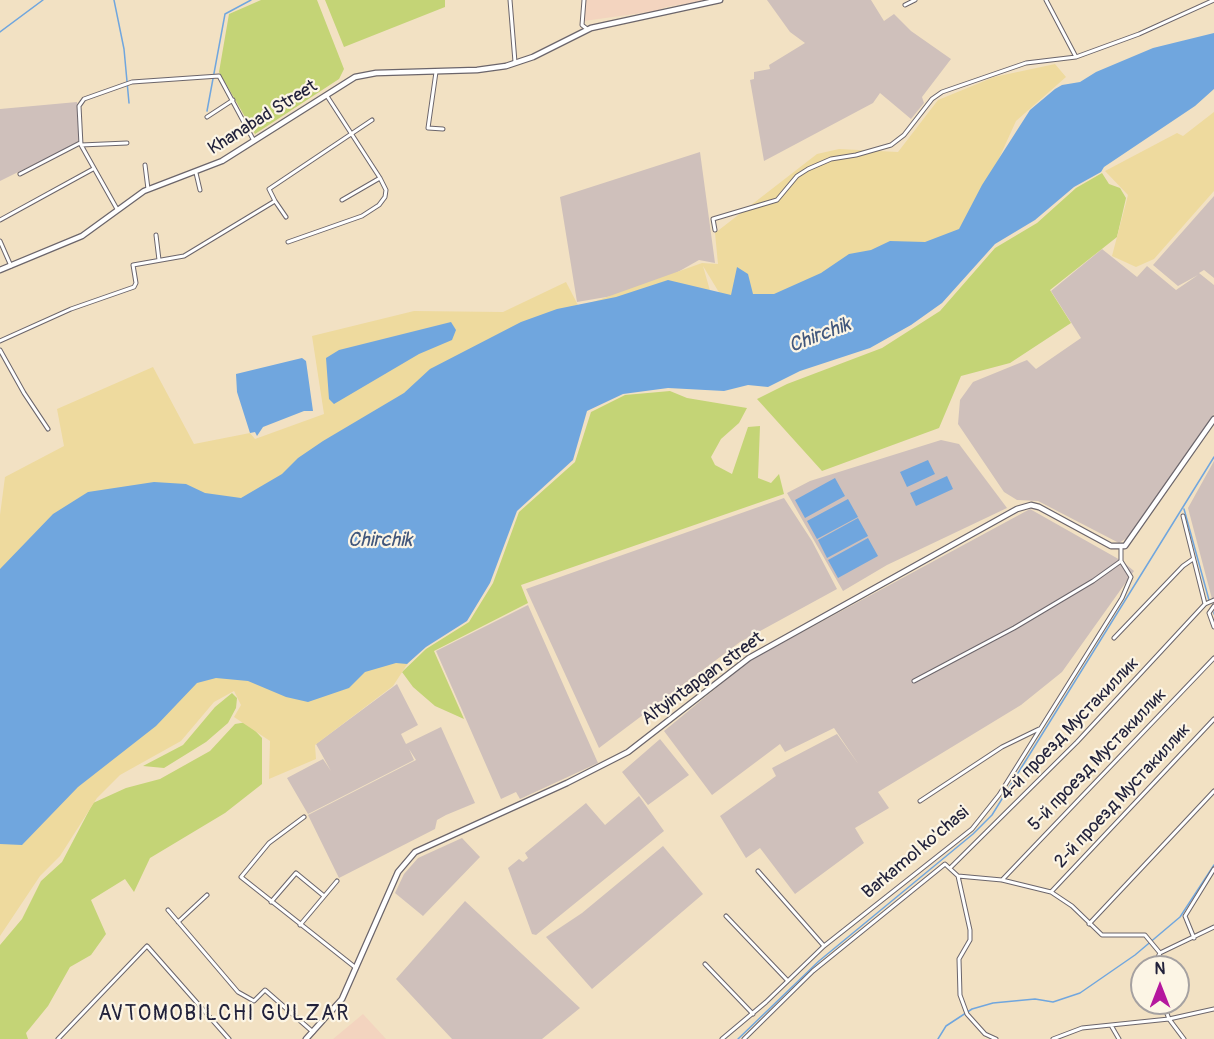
<!DOCTYPE html>
<meta charset="utf-8">
<style>
body{margin:0}
#map{position:relative;width:1214px;height:1039px;overflow:hidden;background:#f2e1c3;font-family:Pangolin,sans-serif}
canvas{display:block}
.north{position:absolute;left:1130px;top:955px;width:60px;height:60px;box-sizing:border-box;background:#fcf5e5;border:2px solid #a5a1a1;border-radius:50%;rotate:0deg;font-size:16px;font-weight:700;line-height:24px;text-align:center;color:#22223b}
.north::after{content:'';display:block;margin:auto;width:21px;height:27px;background:#b5179e;clip-path:polygon(50% 0,100% 100%,50% 72%,0 100%)}
</style>
<div id="map">
<canvas width="1214" height="1039"></canvas>
<div class="north">N</div>
</div>
<script>
const ctx = document.querySelector('canvas').getContext('2d');
ctx.lineJoin = 'round';
function fill(path, color) {
  ctx.fillStyle = color;
  ctx.fill(path, 'evenodd');
}
function shape(rows) {
  const path = new Path2D();
  for (const r of rows) {
    path.moveTo(r[0], r[1]);
    for (let i = 2; i < r.length; i += 2) path.lineTo(r[i], r[i + 1]);
  }
  return path;
}
function trace(path, color, width, dash) {
  ctx.strokeStyle = color;
  ctx.lineWidth = width;
  ctx.lineCap = dash ? 'butt' : 'round';
  ctx.setLineDash(dash || []);
  ctx.stroke(path);
}
function drawText(font, color, halo, rows, align = 'center') {
  ctx.font = font + ' Pangolin,sans-serif';
  ctx.lineWidth = 4.5;
  ctx.setLineDash([]);
  ctx.textBaseline = 'middle';
  ctx.strokeStyle = halo;
  ctx.fillStyle = color;
  for (const [text, x, y, turn = 0] of rows) {
    ctx.save();
    ctx.translate(x, y);
    ctx.rotate((+turn || 0) * Math.PI / 180);
    ctx.textAlign = isNaN(turn) ? turn : align;
    if (halo) ctx.strokeText(text, 0, 0);
    ctx.fillText(text, 0, 0);
    ctx.restore();
  }
}
const built = shape([
 [586,0,709,0,666,7,656,11,584,21],
 [363,1014,386,1039,333,1039]
]);
const industrial = shape([
 [767,0,871,0,884,21,894,14,911,31,951,59,922,97,924,103,911,119,880,93,873,103,764,161,750,80,754,79,754,72,770,69,769,65,805,43,790,32],
 [77,102,79,142,0,181,0,109],
 [700,152,715,263,699,260,669,277,618,295,577,302,560,197],
 [1214,196,1214,278,1204,270,1199,273,1214,285,1214,414,1127,538,1119,543,1038,501,1017,500,1004,492,958,424,960,400,973,382,1027,360,1036,369,1081,338,1051,291,1102,249,1137,277,1147,266,1176,290,1198,275,1178,286,1153,265],
 [941,440,959,444,1007,508,887,565,843,591,787,493,810,481],
 [1214,461,1214,598,1212,599,1188,508],
 [784,498,812,541,837,589,740,642,599,748,526,589],
 [1030,509,1122,561,1134,571,1062,672,1021,705,878,792,889,808,855,828,864,843,795,894,760,848,746,858,720,816,776,776,772,768,837,734,859,765,834,728,785,752,780,744,712,795,664,731,749,661],
 [528,605,598,763,520,799,516,792,501,799,436,651],
 [397,684,418,725,401,734,406,744,441,727,475,803,446,815,437,820,435,829,339,878,308,815,416,760,409,749,414,760,308,814,287,778,323,759,331,771,316,744],
 [660,739,689,775,648,805,622,772],
 [639,796,664,831,536,935,532,934,508,868,519,859,523,862,528,858,525,853,586,803,605,825],
 [462,838,480,857,423,916,395,893,404,874,418,858],
 [663,846,703,894,592,989,546,937,582,913],
 [465,901,580,1008,542,1039,452,1039,396,979]
]);
const green = shape([
 [261,0,317,0,344,69,339,79,255,134,219,72,229,14],
 [325,0,445,0,445,7,344,47],
 [1102,173,1109,184,1120,188,1126,198,1117,237,1050,290,1071,323,1010,363,961,376,939,428,822,471,757,399,787,384,882,348,940,311,995,248,1037,223,1076,188],
 [670,391,687,398,747,408,739,423,721,439,711,457,715,465,732,474,748,427,760,426,758,478,771,483,779,474,784,494,521,585,528,603,434,651,464,719,435,706,413,687,402,672,426,649,469,622,493,583,519,512,575,462,591,412,625,395],
 [232,693,237,698,236,708,228,723,206,742,164,768,143,766,183,745,215,707],
 [247,722,262,738,262,784,225,813,150,858,134,892,125,879,91,900,106,934,91,955,70,967,48,1006,26,1033,28,1039,0,1039,0,945,22,919,41,881,62,862,93,803,126,788,160,779,210,751,235,724]
]);
const sand = shape([
 [1055,64,1066,77,1016,121,963,238,879,321,795,352,728,349,753,372,598,391,570,410,545,413,536,422,538,423,515,489,462,581,393,686,315,745,316,759,269,779,270,741,234,717,241,705,234,691,214,702,181,741,120,775,97,798,60,856,40,876,0,936,0,515,5,477,64,446,57,409,153,367,194,444,250,433,255,439,324,414,312,336,414,311,503,312,566,282,579,307,702,263,718,264,715,233,817,154,839,149,898,152,938,100,994,77],
 [703,266,737,322,727,348,726,347],
 [1214,112,1214,191,1154,259,1136,267,1112,256,1128,195,1105,171,1177,133,1183,136]
]);
const water = shape([
 [1214,33,1214,89,1195,106,1104,167,1101,172,1074,187,1035,220,995,244,942,303,911,325,870,348,800,371,768,387,748,385,724,391,668,388,623,394,587,411,573,460,517,511,490,583,467,621,426,647,407,664,396,663,365,672,349,688,308,702,286,697,248,681,216,678,197,683,156,726,78,787,22,845,0,844,0,569,53,514,88,492,154,482,186,484,205,493,241,498,282,474,298,458,323,441,404,393,430,369,521,322,557,309,616,297,668,280,731,295,737,267,748,274,753,294,774,294,821,273,849,254,871,250,890,241,925,242,959,229,982,185,1030,110,1055,89,1062,85,1080,82,1096,72,1153,48],
 [451,322,456,330,452,340,419,354,334,404,329,399,326,358,339,350],
 [302,358,306,361,313,411,304,411,263,427,257,436,255,432,250,433,237,392,236,374],
 [928,460,935,474,907,487,900,472],
 [947,476,953,489,916,506,910,493],
 [835,478,845,496,805,518,795,500],
 [848,499,858,517,817,539,807,521],
 [858,518,868,536,827,558,818,540],
 [868,538,878,556,838,578,828,560]
]);
const stream = shape([
 [114,0,124,49,129,103],
 [0,32,43,0],
 [207,111,225,14,251,0],
 [1184,509,1209,600],
 [1214,612,1214,614],
 [738,1039,819,961,973,834,992,815,1214,457],
 [938,1039,946,1026,972,1009,993,1003,1035,999,1053,1002,1080,993,1135,955,1180,917,1214,865]
]);
const street = shape([
 [510,0,515,62],
 [584,0,582,25,587,29],
 [1046,0,1076,57],
 [905,5,915,0],
 [436,72,428,128,443,129],
 [207,117,233,100],
 [81,145,127,143],
 [145,165,148,189],
 [196,173,200,190],
 [20,174,80,143],
 [342,200,380,178],
 [275,201,286,217],
 [117,209,81,145,79,106,84,99,132,82,219,76,254,141],
 [0,220,93,169],
 [715,230,713,219,777,200,797,176,808,169,831,159,856,155,891,145,904,135,932,99,942,92,1026,63,1076,57,1139,34,1214,0],
 [156,235,159,260],
 [0,241,11,266],
 [288,242,362,216,379,205,385,197,386,190,380,178,327,96],
 [0,341,71,309,134,287,136,283,133,265,184,256,275,201,269,189,372,120],
 [0,350,24,393,48,429],
 [1183,516,1205,604],
 [1214,606,1209,613,1214,627],
 [1114,638,1183,566,1193,559],
 [914,681,1014,628,1093,581,1121,561,1121,547],
 [920,801,1002,747,1039,729],
 [304,817,269,843,241,877,356,968],
 [950,868,1077,742,1205,604,1214,600],
 [758,871,824,946],
 [958,876,970,930,970,940,959,959,960,995,967,1014,985,1034,996,1039],
 [1002,880,1214,658],
 [1051,892,1214,719],
 [271,902,296,873,324,896],
 [168,910,238,992,254,1001,265,990,313,1032],
 [726,916,787,980],
 [178,922,207,895],
 [1089,924,1214,791],
 [300,925,337,881],
 [1194,938,1185,916,1214,869],
 [1160,953,1214,927],
 [705,964,753,1014],
 [1163,1003,1169,1019,1184,1039],
 [1112,1027,1119,1039],
 [58,1039,147,946,229,1039],
 [722,1039,766,1002,824,946,972,829,999,795,1122,598,1131,577,1121,561],
 [744,1039,813,971,945,864,958,876,1002,880,1051,892,1072,906,1102,935,1145,935,1160,953,1153,967],
 [1053,1039,1082,1028,1169,1019,1214,1009]
]);
const secondary = shape([
 [0,270,82,236,144,191,222,161,355,77,376,73,477,70,506,66,533,57,591,28,720,0],
 [306,1039,342,999,398,872,415,852,567,783,628,752,749,658,1017,509,1031,505,1039,507,1111,546,1125,546,1214,419]
]);
const streetNames = [
 ["Khanabad Street",263,118,-32],
 ["Altyintapgan street",703,679,-36],
 ["4-й проезд Мустакиллик",1070,729,-46],
 ["5-й проезд Мустакиллик",1098,760,-46],
 ["2-й проезд Мустакиллик",1123,796,-47],
 ["Barkamol ko'chasi",916,853,-40]
];
const waterNames = [
 ["Chirchik",820,336,-21],
 ["Chirchik",380,541]
];
const quarterNames = [
 ["AVTOMOBILCHI GULZAR",224,1015]
];
fill(built, '#f3d4bf');
fill(industrial, '#cfc0bb');
fill(green, '#c4d476');
fill(sand, '#eeda9e');
fill(water, '#70a6de');
trace(stream, '#70a6de', 1.5);
trace(street, '#6b656b', 5);
trace(secondary, '#6b656b', 7);
trace(street, '#fff', 3);
trace(secondary, '#fff', 4.5);
drawText('18px', '#22223b', '#fcf5e5', streetNames);
drawText('italic 20px', '#41577c', '#fcf5e5', waterNames);
ctx.letterSpacing = '1.5px';
drawText('21px', '#22223b', '#fcf5e5', quarterNames);
ctx.letterSpacing = '0px';
</script>
